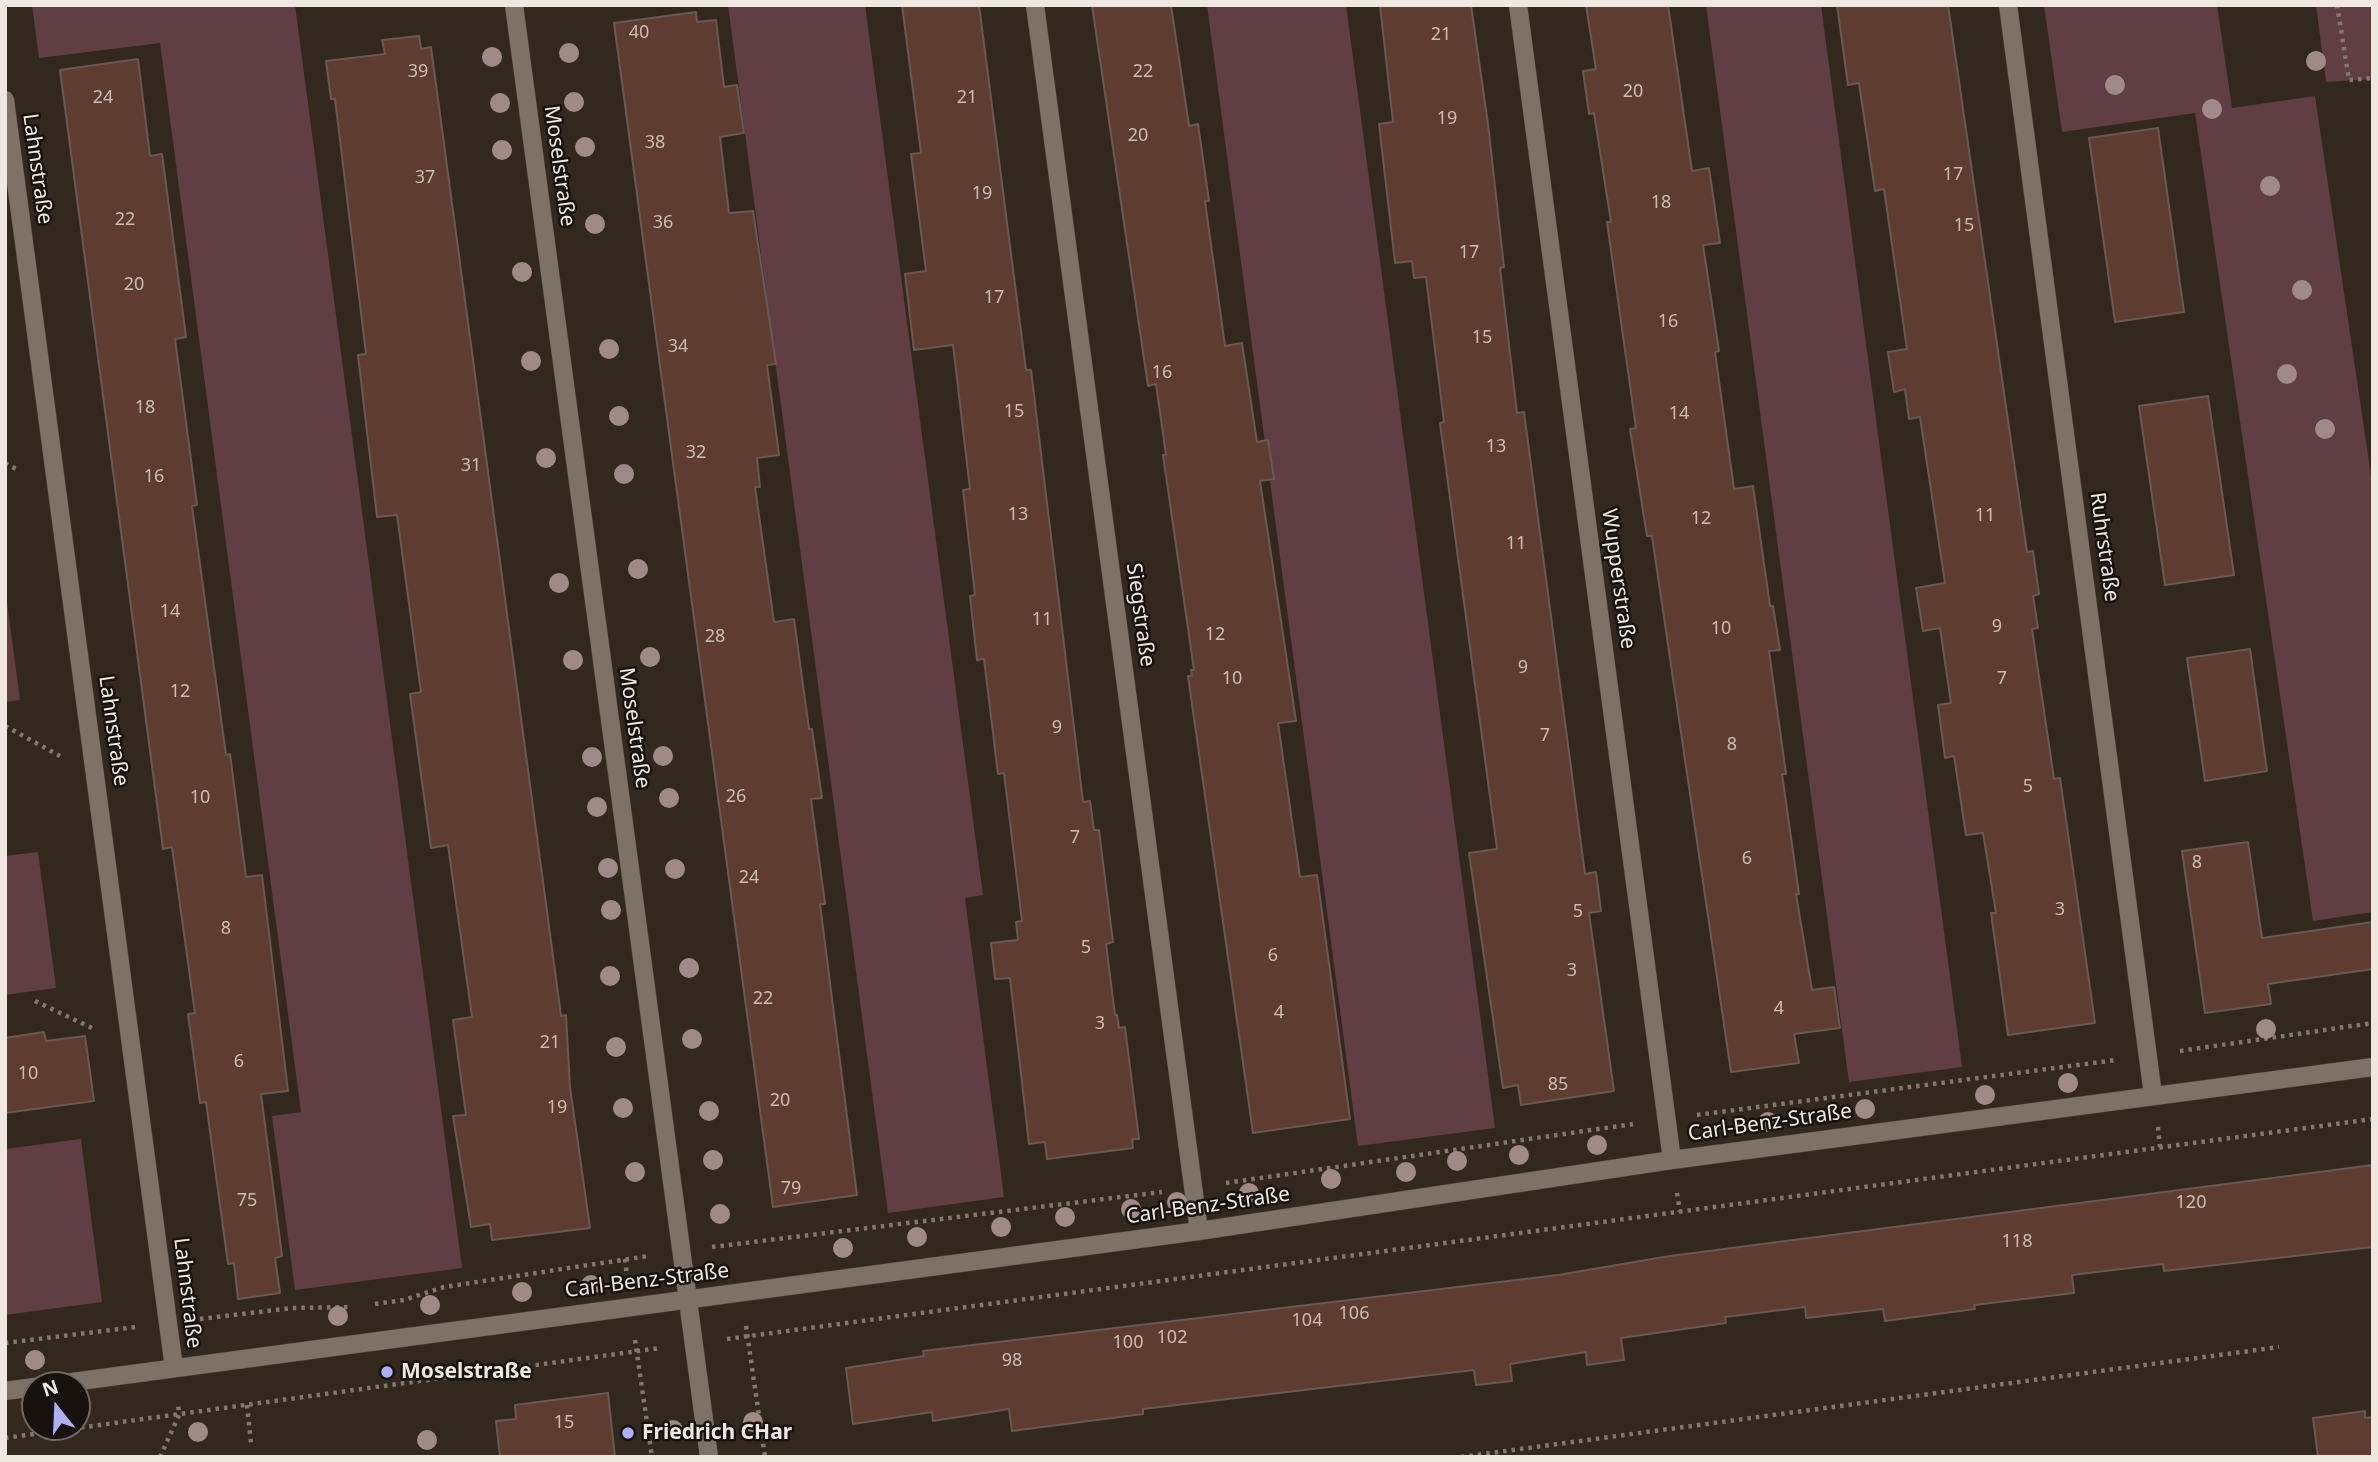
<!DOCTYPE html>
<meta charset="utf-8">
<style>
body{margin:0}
#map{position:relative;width:2378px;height:1462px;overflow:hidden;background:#33281e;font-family:"Noto Sans",sans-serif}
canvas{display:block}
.frame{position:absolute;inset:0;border:7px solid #efe8e1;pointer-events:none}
.north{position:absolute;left:21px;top:1371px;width:70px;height:70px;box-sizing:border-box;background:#17120d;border:2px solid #6d6862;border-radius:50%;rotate:342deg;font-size:19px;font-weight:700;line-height:28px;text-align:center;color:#efe8e1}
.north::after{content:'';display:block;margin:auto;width:24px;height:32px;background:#adaffb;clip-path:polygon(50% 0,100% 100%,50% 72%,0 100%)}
</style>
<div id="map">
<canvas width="2378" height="1462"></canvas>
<div class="frame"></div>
<div class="north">N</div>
</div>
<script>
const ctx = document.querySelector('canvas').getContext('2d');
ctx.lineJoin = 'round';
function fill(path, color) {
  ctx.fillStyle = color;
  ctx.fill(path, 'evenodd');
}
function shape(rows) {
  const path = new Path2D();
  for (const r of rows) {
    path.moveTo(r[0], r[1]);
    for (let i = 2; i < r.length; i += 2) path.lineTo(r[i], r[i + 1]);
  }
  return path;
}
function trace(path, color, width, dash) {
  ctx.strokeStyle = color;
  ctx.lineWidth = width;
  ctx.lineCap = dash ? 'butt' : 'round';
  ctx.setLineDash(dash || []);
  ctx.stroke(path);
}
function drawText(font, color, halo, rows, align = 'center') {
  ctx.font = font + ' "Noto Sans",sans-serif';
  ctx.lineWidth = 5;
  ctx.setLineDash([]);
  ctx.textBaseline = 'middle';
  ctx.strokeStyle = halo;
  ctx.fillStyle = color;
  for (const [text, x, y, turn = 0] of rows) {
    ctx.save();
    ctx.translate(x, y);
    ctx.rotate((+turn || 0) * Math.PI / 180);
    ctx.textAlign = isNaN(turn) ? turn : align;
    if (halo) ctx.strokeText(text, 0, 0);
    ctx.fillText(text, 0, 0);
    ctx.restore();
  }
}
const green = shape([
 [32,5,295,5,462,1268,295,1290,272,1116,301,1112,160,43,39,58],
 [728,5,865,5,983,895,965,898,1004,1197,888,1213],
 [1207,5,1346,5,1495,1128,1358,1146],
 [1706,5,1821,5,1962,1067,1849,1082],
 [2044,5,2217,5,2232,108,2315,96,2373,489,2373,912,2313,921,2195,113,2062,132],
 [2316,5,2373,5,2373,79,2326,82],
 [5,587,20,700,5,702],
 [38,852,56,988,5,995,5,856],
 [81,1139,102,1302,5,1315,5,1149]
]);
const building = shape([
 [902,5,979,5,1026,370,1031,370,1083,802,1090,801,1094,830,1099,830,1113,942,1106,944,1115,1015,1117,1015,1119,1028,1125,1027,1139,1139,1132,1139,1133,1148,1047,1159,1045,1142,1029,1144,1010,978,995,979,991,943,1018,940,1016,922,1022,921,1004,773,998,774,984,659,977,660,970,596,975,595,963,490,970,489,953,345,914,350,905,274,926,271,911,154,921,153,902,5],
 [1092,5,1171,5,1189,126,1198,124,1209,201,1205,201,1225,346,1242,343,1257,442,1268,440,1274,479,1260,481,1296,721,1278,723,1300,877,1317,875,1350,1119,1253,1133,1188,676,1192,676,1191,670,1194,670,1163,455,1166,455,1156,384,1148,386,1092,5],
 [1380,5,1471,5,1488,124,1504,267,1500,268,1517,413,1524,412,1585,874,1596,872,1601,911,1589,913,1614,1091,1521,1105,1518,1085,1503,1088,1469,853,1497,849,1440,423,1444,422,1426,277,1414,278,1412,261,1395,263,1379,124,1393,122,1380,5],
 [1586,5,1668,5,1692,171,1709,168,1720,243,1703,245,1719,351,1715,352,1734,489,1753,486,1770,606,1773,606,1780,650,1769,651,1786,774,1782,774,1799,894,1796,894,1812,990,1834,987,1840,1028,1794,1034,1799,1063,1731,1072,1652,536,1647,536,1630,429,1636,428,1607,222,1611,222,1594,113,1589,114,1583,71,1596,69,1586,5],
 [1837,5,1948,5,2027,552,2033,551,2039,594,2033,596,2038,628,2032,629,2054,779,2060,778,2095,1023,2008,1035,1991,913,1996,913,1983,833,1966,835,1954,756,1945,758,1938,705,1951,703,1940,628,1923,631,1916,588,1945,583,1920,417,1909,419,1905,389,1894,392,1888,352,1907,349,1884,189,1875,191,1859,83,1848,85,1837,5],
 [696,12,697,22,716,20,724,87,737,85,744,133,720,137,729,213,753,211,776,364,767,365,779,455,757,458,760,487,755,487,774,622,794,619,809,729,812,729,822,798,811,799,825,904,820,904,857,1195,773,1207,614,23,696,12],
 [419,36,421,49,431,47,561,1016,566,1015,570,1087,590,1228,492,1240,490,1224,471,1227,453,1116,466,1115,453,1020,472,1017,448,845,431,848,410,694,421,692,397,515,377,517,358,355,366,354,335,99,331,99,326,61,385,54,382,40,419,36],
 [138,59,150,156,162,154,186,337,175,339,197,505,192,506,226,755,230,754,246,877,262,875,288,1091,261,1094,282,1256,275,1258,280,1293,238,1299,234,1263,228,1264,206,1102,200,1103,188,1014,195,1013,172,847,163,849,60,70,138,59],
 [2158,128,2184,312,2115,322,2089,138,2158,128],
 [2208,396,2234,575,2165,585,2139,406,2208,396],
 [2250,649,2267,771,2205,781,2187,658,2250,649],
 [2248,842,2262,938,2373,922,2373,969,2268,984,2271,1004,2205,1013,2182,851,2248,842],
 [44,1032,46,1041,85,1036,94,1101,5,1113,5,1038,44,1032],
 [2373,1165,2373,1247,2164,1271,2163,1264,2072,1275,2074,1293,1974,1305,1975,1309,1885,1321,1883,1309,1806,1318,1805,1307,1725,1317,1726,1323,1621,1338,1624,1360,1587,1365,1586,1352,1510,1364,1512,1381,1476,1385,1474,1370,1143,1409,1143,1414,1012,1431,1009,1409,933,1421,932,1412,853,1424,846,1368,924,1356,923,1351,1558,1275,1670,1256,2373,1165],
 [608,1393,615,1457,500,1457,496,1421,516,1419,515,1405,608,1393],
 [2365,1411,2365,1418,2373,1417,2373,1457,2318,1457,2313,1418,2365,1411]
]);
const path = shape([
 [2337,5,2349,80,2373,78],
 [5,463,20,471],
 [5,726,60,756],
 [35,1001,94,1029],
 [2180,1051,2373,1023],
 [1697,1115,2116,1060],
 [2158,1127,2160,1147],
 [1226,1183,1633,1124],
 [1677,1193,1680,1212],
 [712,1247,1162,1192],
 [625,1259,627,1276],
 [375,1304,404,1300,444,1287,648,1256],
 [200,1319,292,1308,352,1307],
 [746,1326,765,1457],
 [727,1339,2373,1119],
 [635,1340,652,1457],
 [5,1343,136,1327],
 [247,1405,251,1443],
 [5,1438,660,1348],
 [160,1457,179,1415,178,1402],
 [1461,1457,2279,1347]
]);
const minor = shape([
 [514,5,709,1457],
 [1035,5,1199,1231],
 [1518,5,1672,1160],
 [2008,5,2153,1095],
 [5,100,174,1368]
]);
const tertiary = shape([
 [50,1385,1199,1231,1672,1160,2373,1067],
 [5,1391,35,1387]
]);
const trees = [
 [569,53],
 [492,57],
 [2316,61],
 [2115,85],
 [574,102],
 [500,103],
 [2212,109],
 [585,147],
 [502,150],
 [2270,186],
 [595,224],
 [522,272],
 [2302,290],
 [609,349],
 [531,361],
 [2287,374],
 [619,416],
 [2325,429],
 [546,458],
 [624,474],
 [638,569],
 [559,583],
 [650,657],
 [573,660],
 [663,756],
 [592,757],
 [669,798],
 [597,807],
 [608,868],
 [675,869],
 [611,910],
 [689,968],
 [610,976],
 [2266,1029],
 [692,1039],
 [616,1047],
 [2068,1083],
 [1985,1095],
 [623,1108],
 [1865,1109],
 [709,1111],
 [1768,1122],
 [1597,1145],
 [1519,1155],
 [713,1160],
 [1457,1161],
 [635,1172],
 [1406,1172],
 [1331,1179],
 [1249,1193],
 [1177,1202],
 [1131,1209],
 [720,1214],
 [1065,1217],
 [1001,1227],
 [917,1237],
 [843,1248],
 [591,1285],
 [522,1292],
 [430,1305],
 [338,1316],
 [35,1360],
 [753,1422],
 [673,1430],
 [198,1432],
 [427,1440]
];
const markers = [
 [387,1372,7,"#adaffb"],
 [628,1433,7,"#adaffb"]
];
const numberNames = [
 ["40",639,33],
 ["21",1441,35],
 ["39",418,72],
 ["22",1143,72],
 ["20",1633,92],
 ["24",103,98],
 ["21",967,98],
 ["19",1447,119],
 ["20",1138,136],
 ["38",655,143],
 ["17",1953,175],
 ["37",425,178],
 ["19",982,194],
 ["18",1661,203],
 ["22",125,220],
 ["36",663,223],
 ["15",1964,226],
 ["17",1469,253],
 ["20",134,285],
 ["17",994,298],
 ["16",1668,322],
 ["15",1482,338],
 ["34",678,347],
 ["16",1162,373],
 ["18",145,408],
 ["15",1014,412],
 ["14",1679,414],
 ["13",1496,447],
 ["32",696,453],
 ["31",471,466],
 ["16",154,477],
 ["13",1018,515],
 ["11",1985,516],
 ["12",1701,519],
 ["11",1516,544],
 ["14",170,612],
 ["11",1042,620],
 ["9",1997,627],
 ["10",1721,629],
 ["12",1215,635],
 ["28",715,637],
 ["9",1523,668],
 ["10",1232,679],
 ["7",2002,679],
 ["12",180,692],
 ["9",1057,728],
 ["7",1545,736],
 ["8",1732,745],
 ["5",2028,787],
 ["26",736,797],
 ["10",200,798],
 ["7",1075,838],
 ["6",1747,859],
 ["8",2197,863],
 ["24",749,878],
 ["3",2060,910],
 ["5",1578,912],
 ["8",226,929],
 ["5",1086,948],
 ["6",1273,956],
 ["3",1572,971],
 ["22",763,999],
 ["4",1779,1009],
 ["4",1279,1013],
 ["3",1100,1024],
 ["21",550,1043],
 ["6",239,1062],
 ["10",28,1074],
 ["85",1558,1085],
 ["20",780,1101],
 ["19",557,1108],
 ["79",791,1189],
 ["75",247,1201],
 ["120",2191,1203],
 ["118",2017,1242],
 ["106",1354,1314],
 ["104",1307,1321],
 ["102",1172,1338],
 ["100",1128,1343],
 ["98",1012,1361],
 ["15",564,1423]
];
const streetNames = [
 ["Moselstraße",559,166,82],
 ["Lahnstraße",37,169,82],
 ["Ruhrstraße",2104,547,82],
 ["Wupperstraße",1618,579,82],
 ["Siegstraße",1140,615,82],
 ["Moselstraße",634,728,82],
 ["Lahnstraße",113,731,82],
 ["Carl-Benz-Straße",1770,1123,-8],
 ["Carl-Benz-Straße",1208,1206,-8],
 ["Carl-Benz-Straße",647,1281,-7],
 ["Lahnstraße",187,1293,83]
];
const poiNames = [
 ["Moselstraße",401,1372],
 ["Friedrich CHar",642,1433]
];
fill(green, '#603e44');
fill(building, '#5e3c32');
trace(building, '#695853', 2);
trace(minor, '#4d453b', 19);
trace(tertiary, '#4d453b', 19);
trace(path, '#827870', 4.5, [3.5, 5]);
trace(minor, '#7e7165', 18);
trace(tertiary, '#7e7165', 18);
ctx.fillStyle = '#9f8a88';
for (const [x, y] of trees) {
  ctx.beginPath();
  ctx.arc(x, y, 10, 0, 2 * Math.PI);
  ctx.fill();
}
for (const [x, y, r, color] of markers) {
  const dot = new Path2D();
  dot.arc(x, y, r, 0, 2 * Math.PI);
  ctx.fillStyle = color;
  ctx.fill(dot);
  trace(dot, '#17120d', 2.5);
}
drawText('18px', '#cbbdb5', null, numberNames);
drawText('21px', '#efe8e1', '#17120d', streetNames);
drawText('bold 21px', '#efe8e1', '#17120d', poiNames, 'left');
</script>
